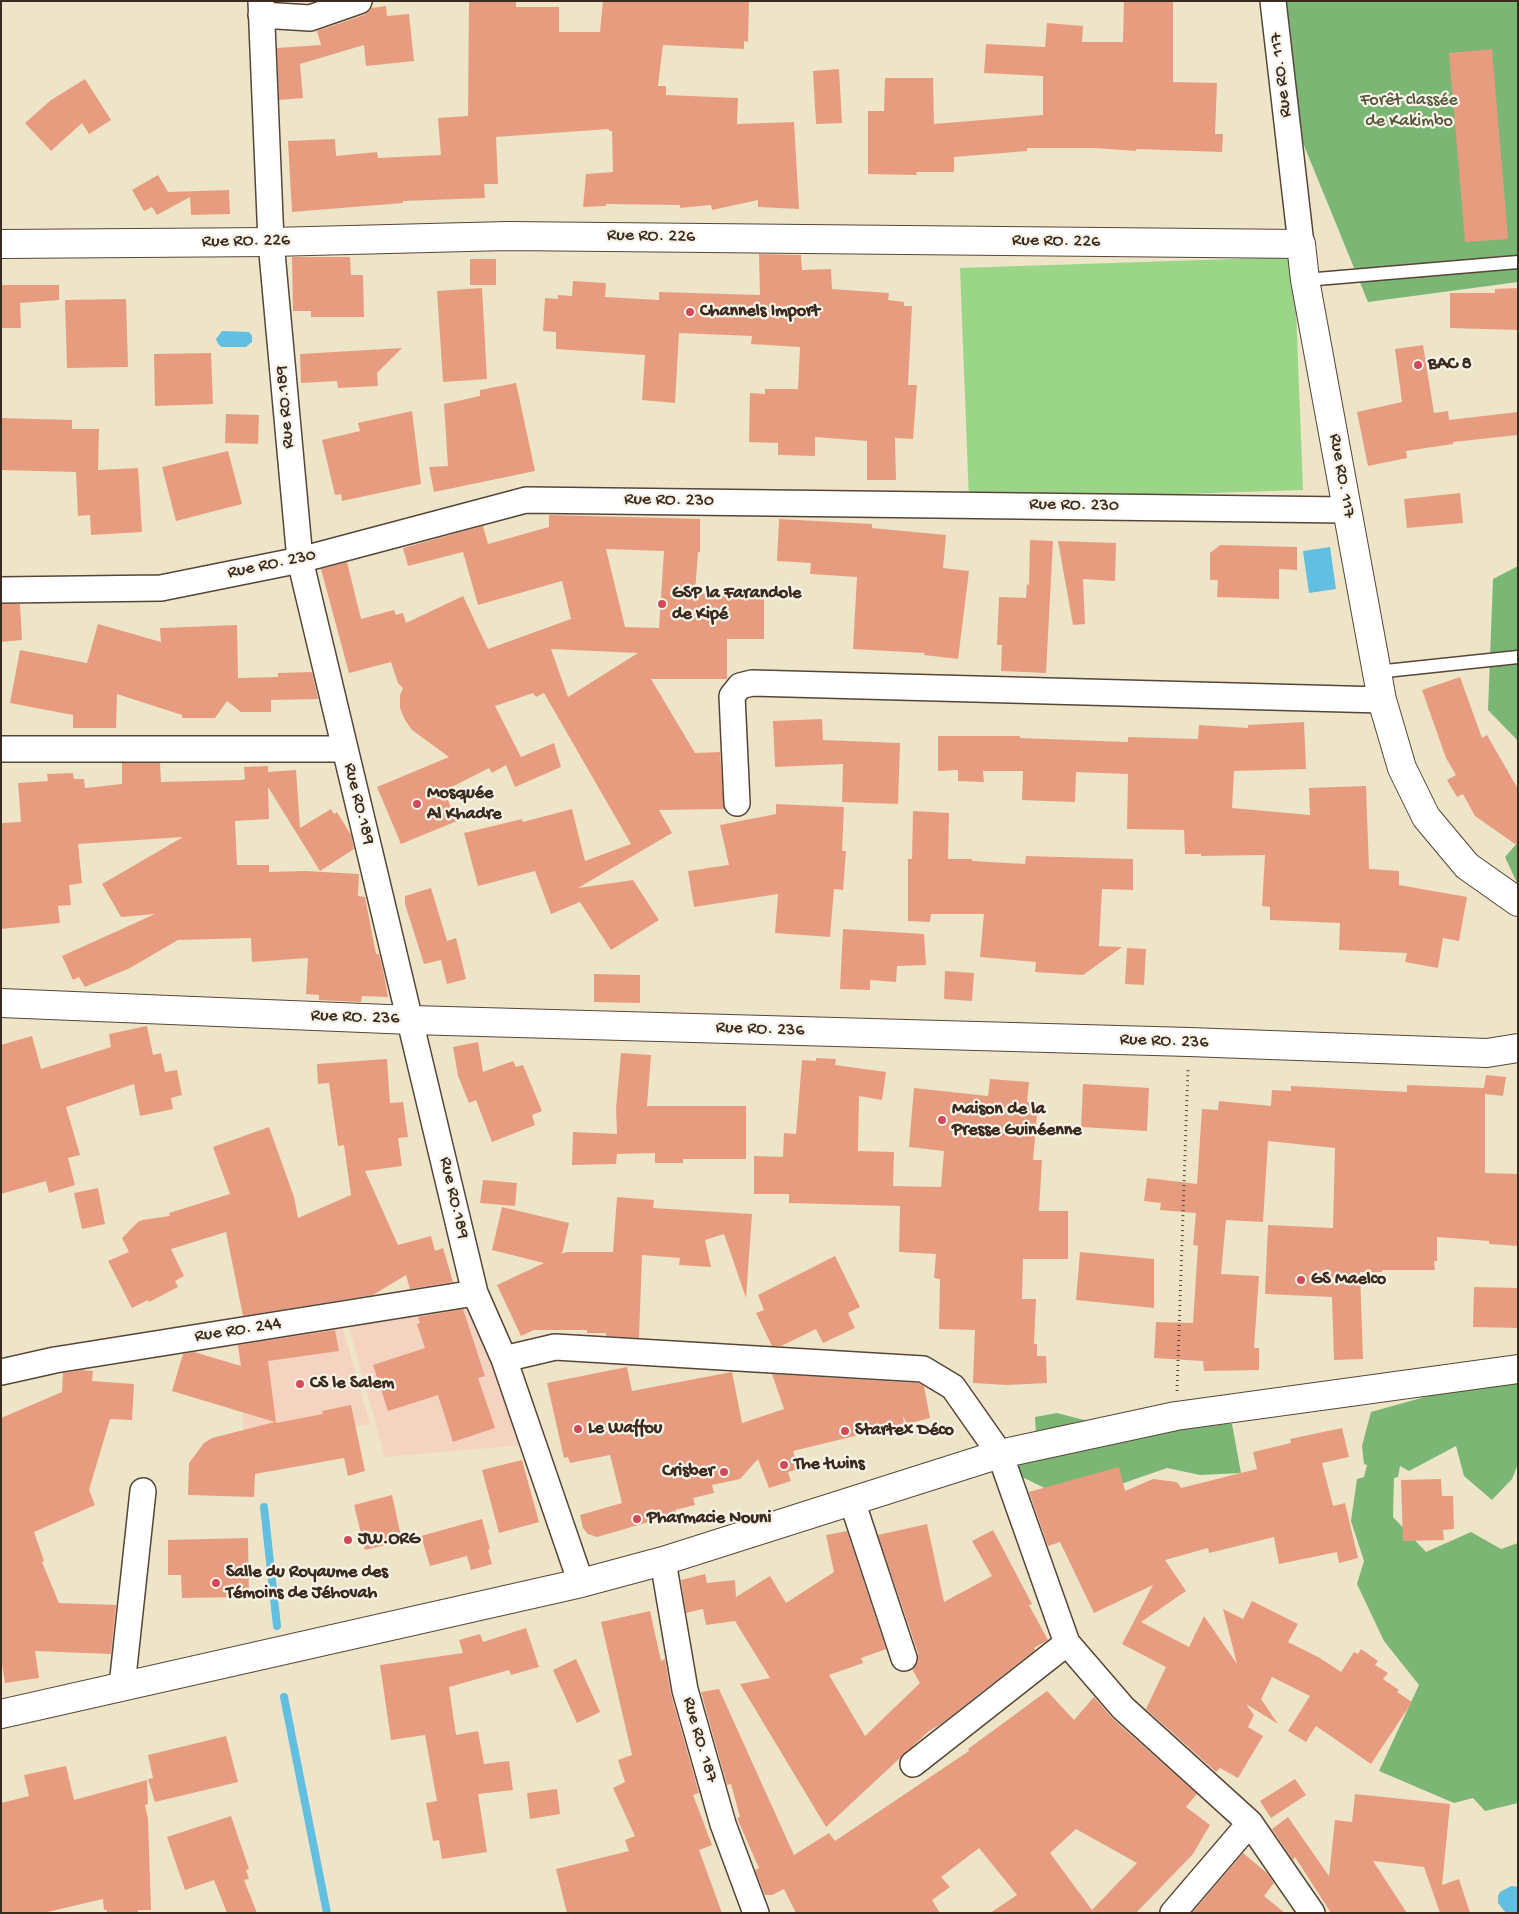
<!DOCTYPE html>
<meta charset="utf-8">
<style>
body{margin:0}
#map{position:relative;width:1519px;height:1914px;overflow:hidden;background:#eee5c8;font-family:"Gochi Hand",sans-serif}
canvas{display:block}
.frame{position:absolute;inset:0;border:2px solid #3b2a1e;pointer-events:none}
</style>
<div id="map">
<canvas width="1519" height="1914"></canvas>
<div class="frame"></div>
</div>
<script>
const ctx = document.querySelector('canvas').getContext('2d');
ctx.lineJoin = 'round';
function fill(path, color) {
  ctx.fillStyle = color;
  ctx.fill(path, 'evenodd');
}
function shape(rows) {
  const path = new Path2D();
  for (const r of rows) {
    path.moveTo(r[0], r[1]);
    for (let i = 2; i < r.length; i += 2) path.lineTo(r[i], r[i + 1]);
  }
  return path;
}
function trace(path, color, width, dash) {
  ctx.strokeStyle = color;
  ctx.lineWidth = width;
  ctx.lineCap = dash ? 'butt' : 'round';
  ctx.setLineDash(dash || []);
  ctx.stroke(path);
}
function drawText(font, color, halo, rows, align = 'center') {
  ctx.font = font + ' "Gochi Hand",sans-serif';
  ctx.lineWidth = 4.5;
  ctx.setLineDash([]);
  ctx.textBaseline = 'middle';
  ctx.strokeStyle = halo;
  ctx.fillStyle = color;
  for (const [text, x, y, turn = 0] of rows) {
    ctx.save();
    ctx.translate(x, y);
    ctx.rotate((+turn || 0) * Math.PI / 180);
    ctx.textAlign = isNaN(turn) ? turn : align;
    if (halo) ctx.strokeText(text, 0, 0);
    ctx.fillText(text, 0, 0);
    ctx.restore();
  }
}
const built = shape([
 [474,1299,524,1445,385,1457,347,1321],
 [342,1325,370,1424,244,1440,238,1345]
]);
const green = shape([
 [1294,257,1303,490,969,501,960,268]
]);
const forest = shape([
 [1282,1,1518,1,1518,282,1368,302,1303,143],
 [1518,566,1518,741,1488,710,1493,579],
 [1518,842,1518,885,1505,857],
 [1518,1371,1518,1464,1512,1479,1492,1500,1464,1476,1456,1446,1409,1471,1400,1466,1398,1477,1394,1478,1393,1517,1426,1552,1471,1532,1501,1549,1518,1543,1518,1803,1485,1811,1473,1798,1454,1803,1379,1771,1419,1685,1384,1641,1357,1584,1364,1561,1351,1521,1357,1479,1364,1477,1367,1465,1364,1464,1362,1446,1371,1412],
 [1057,1413,1088,1421,1232,1424,1241,1473,1200,1475,1167,1468,1092,1494,1065,1498,1012,1472,1032,1455,1036,1436,1035,1417]
]);
const water = shape([
 [222,331,249,332,252,336,252,342,246,347,222,347,218,344,216,339],
 [1330,547,1336,589,1309,593,1303,551],
 [1511,1886,1518,1887,1518,1913,1506,1913,1498,1903,1498,1896,1500,1892]
]);
const stream = shape([
 [264,1507,277,1626],
 [284,1697,327,1913]
]);
const building = shape([
 [469,1,516,1,516,7,559,7,559,32,600,32,603,1,749,1,748,42,744,41,744,49,663,45,658,86,666,86,666,95,738,98,737,124,794,122,799,209,758,207,758,200,712,210,711,205,680,208,680,205,606,204,606,206,583,207,586,174,613,172,612,131,609,131,609,129,496,137,498,184,484,184,485,198,403,201,403,203,292,212,288,141,335,139,336,156,377,152,378,158,441,155,438,118,468,116],
 [1124,1,1173,1,1173,82,1217,83,1215,134,1223,134,1222,152,1136,149,1136,151,1094,148,1027,148,1027,151,954,157,954,172,916,172,917,175,868,174,868,111,884,111,885,78,933,78,934,124,1043,115,1043,76,984,73,986,44,1045,47,1047,23,1083,26,1082,42,1123,42],
 [386,6,387,16,409,14,414,61,366,66,364,45,300,64,303,98,279,100,277,48,321,45,317,31,364,15,371,8],
 [1492,49,1508,239,1465,242,1449,53],
 [839,69,842,123,816,124,813,71],
 [85,79,111,120,89,134,82,123,51,151,25,123,51,100],
 [158,175,168,192,229,190,230,214,191,215,190,197,157,215,152,207,144,211,132,190],
 [759,254,801,255,802,270,831,269,832,289,889,293,888,300,904,302,904,306,912,306,908,385,917,385,913,439,895,438,896,480,867,480,867,441,815,437,815,456,778,455,778,443,749,442,750,393,765,394,765,389,798,389,800,347,751,344,752,336,679,333,675,403,642,400,645,355,556,349,556,332,543,331,545,298,558,299,558,295,572,296,573,281,606,283,605,297,659,300,659,292,760,295],
 [292,257,350,257,351,275,363,275,364,317,311,317,311,311,293,311],
 [470,259,496,259,496,285,470,285],
 [1,285,59,285,59,300,20,303,21,328,1,328],
 [482,288,487,379,443,382,437,291],
 [1518,288,1518,330,1450,328,1450,293,1495,293,1495,289],
 [126,299,128,367,67,368,65,300],
 [1423,345,1434,413,1448,411,1449,420,1518,412,1518,435,1453,442,1453,444,1406,451,1407,458,1368,466,1357,412,1402,402,1395,349],
 [402,348,377,373,378,386,338,388,337,381,301,383,300,354],
 [211,353,213,404,155,406,154,354],
 [516,383,535,471,434,492,429,467,448,466,444,404,480,396,480,390],
 [412,411,421,484,342,501,341,494,335,495,322,440,360,431,358,423],
 [226,414,259,415,258,444,225,443],
 [1,418,72,420,72,429,99,429,98,470,138,468,142,532,91,535,90,515,78,516,76,472,1,470],
 [228,451,242,504,176,521,162,467],
 [1460,493,1463,523,1407,528,1404,499],
 [549,515,700,519,700,552,698,552,695,593,764,594,764,639,727,639,727,679,651,679,695,753,720,752,724,809,659,810,672,833,578,888,633,880,659,920,611,950,580,902,551,914,535,871,478,886,464,833,522,819,523,822,572,809,585,861,631,844,544,693,536,697,533,693,495,706,521,757,554,743,561,767,515,787,506,765,492,773,489,768,444,791,457,821,401,844,377,787,449,757,412,730,405,720,400,708,400,695,403,688,398,683,391,662,349,673,321,569,347,562,361,619,394,610,396,615,403,613,406,623,463,596,488,649,571,619,562,581,478,605,463,552,408,566,403,548,483,526,488,544,549,527],
 [606,549,664,551,659,628,625,627],
 [551,649,638,653,568,697],
 [779,519,872,524,872,528,946,535,943,568,969,571,958,659,924,655,925,653,853,649,857,577,810,574,811,563,777,561],
 [1030,540,1053,541,1046,673,1001,671,1002,645,997,645,999,597,1026,598,1027,584,1029,585],
 [1058,541,1116,543,1115,581,1083,579,1085,624,1073,625],
 [1220,545,1297,547,1297,570,1279,569,1279,599,1217,597,1218,580,1210,580,1210,553],
 [1,604,20,604,22,640,1,642],
 [98,624,161,642,160,628,237,625,238,678,278,677,278,673,312,672,318,699,271,700,271,712,241,712,227,701,215,718,182,718,182,715,117,694,116,728,73,728,73,715,10,703,20,650,87,663],
 [1460,677,1482,738,1487,735,1518,789,1518,846,1475,816,1463,794,1457,797,1447,780,1456,775,1446,758,1422,690],
 [822,719,823,740,900,743,898,804,842,802,843,764,775,767,773,721],
 [1304,722,1306,769,1234,771,1232,808,1310,815,1309,788,1366,786,1369,869,1399,871,1399,885,1467,897,1459,941,1443,938,1438,968,1405,962,1407,953,1339,950,1340,923,1270,920,1270,907,1262,906,1265,855,1201,856,1201,854,1185,854,1184,830,1127,829,1128,774,1076,772,1075,802,1022,800,1023,771,983,771,984,782,958,781,958,770,938,771,938,736,1020,736,1020,738,1128,742,1128,737,1198,739,1199,725,1248,728,1248,725],
 [122,763,160,763,161,782,241,780,245,779,244,767,268,766,268,772,296,770,300,828,331,809,334,814,337,812,351,835,354,849,320,871,268,787,269,819,235,821,237,865,269,865,269,872,305,871,359,874,358,896,365,897,376,954,379,954,384,975,388,997,362,996,361,1002,319,1000,319,995,306,994,308,958,252,962,251,938,178,940,130,968,85,987,79,977,73,980,62,956,155,914,121,917,102,884,183,837,78,844,82,883,69,885,71,905,58,906,60,923,1,929,1,823,21,822,18,783,48,781,47,774,73,773,74,779,84,779,85,788,122,784],
 [776,804,844,807,842,851,846,851,843,890,834,889,830,937,775,933,778,894,694,907,688,871,729,865,720,825,776,814],
 [913,811,949,813,948,859,972,859,972,861,1025,864,1026,856,1133,859,1133,890,1102,889,1099,946,1122,947,1083,975,1035,972,1036,962,980,957,984,914,931,914,930,922,908,921,908,859,912,859],
 [431,888,447,941,456,938,466,979,447,984,441,960,424,964,405,904,405,896],
 [843,929,924,934,926,965,897,966,896,982,870,980,870,990,840,989],
 [1127,948,1146,949,1144,985,1125,984],
 [945,971,974,973,972,1001,944,999],
 [594,974,640,975,640,1003,594,1002],
 [147,1026,153,1055,161,1053,165,1072,177,1070,182,1095,171,1098,173,1109,140,1116,134,1084,66,1107,80,1155,68,1158,75,1185,49,1193,46,1181,1,1194,1,1045,32,1036,41,1069,111,1047,109,1034],
 [478,1042,483,1072,513,1061,516,1067,523,1065,542,1111,532,1115,535,1125,492,1142,476,1100,469,1103,458,1076,453,1047],
 [621,1053,651,1055,647,1106,746,1106,746,1159,683,1159,683,1163,655,1163,655,1153,617,1154,616,1164,572,1165,573,1132,617,1134,616,1108],
 [816,1058,836,1059,835,1065,886,1072,882,1100,859,1096,858,1151,894,1152,893,1186,941,1187,944,1151,909,1147,914,1088,988,1096,990,1079,1029,1082,1027,1102,1038,1104,1033,1160,1042,1160,1039,1211,1068,1211,1068,1259,1023,1259,1022,1299,1036,1299,1034,1344,1037,1344,1037,1356,1046,1356,1047,1383,1007,1385,973,1383,975,1330,939,1329,940,1279,934,1278,936,1254,899,1252,900,1206,789,1203,789,1194,754,1194,754,1156,783,1157,784,1133,796,1134,802,1060,816,1061],
 [387,1059,390,1103,403,1102,408,1137,398,1138,402,1166,365,1171,398,1245,431,1236,435,1251,443,1248,453,1282,410,1289,406,1275,373,1295,243,1316,226,1232,171,1249,184,1276,175,1281,178,1287,149,1302,148,1300,132,1308,108,1261,129,1252,122,1238,138,1222,142,1220,170,1216,169,1213,230,1194,213,1147,269,1127,294,1197,298,1218,351,1195,344,1145,338,1146,329,1083,318,1084,317,1064],
 [1486,1075,1506,1077,1503,1096,1485,1094,1485,1173,1518,1174,1518,1246,1489,1244,1489,1241,1437,1237,1437,1261,1434,1261,1435,1270,1382,1270,1382,1272,1360,1272,1363,1359,1334,1360,1332,1297,1265,1294,1268,1225,1333,1228,1335,1148,1268,1141,1263,1222,1226,1220,1221,1274,1259,1276,1254,1348,1259,1348,1259,1370,1204,1371,1203,1361,1154,1358,1156,1322,1193,1323,1198,1246,1193,1245,1196,1213,1160,1210,1161,1203,1144,1201,1147,1178,1197,1184,1202,1109,1218,1110,1219,1101,1271,1106,1272,1090,1291,1091,1291,1086,1407,1092,1407,1085,1484,1088],
 [1083,1084,1149,1088,1147,1131,1081,1127],
 [483,1180,517,1183,515,1206,480,1203],
 [98,1188,105,1224,82,1229,74,1193],
 [617,1197,654,1200,653,1208,752,1214,746,1298,724,1234,705,1240,711,1267,679,1265,680,1258,642,1255,639,1338,606,1336,606,1333,587,1333,587,1330,534,1330,521,1336,497,1285,544,1263,492,1250,502,1207,569,1223,562,1254,566,1252,613,1252],
 [1080,1252,1154,1259,1154,1308,1076,1300],
 [835,1256,860,1307,848,1313,855,1328,823,1343,816,1329,781,1346,772,1346,756,1313,764,1310,758,1295],
 [1474,1287,1518,1288,1518,1328,1473,1327],
 [463,1309,485,1376,478,1378,495,1428,453,1442,438,1395,388,1411,373,1365,425,1348,417,1324,420,1323,418,1317],
 [335,1330,339,1351,268,1361,276,1423,323,1414,322,1411,351,1405,365,1471,348,1476,344,1458,255,1474,254,1497,188,1495,189,1463,204,1443,212,1438,275,1422,172,1391,183,1354,194,1352,241,1366,238,1345],
 [627,1367,632,1391,732,1372,742,1423,784,1409,772,1374,919,1383,924,1386,930,1418,907,1424,903,1416,904,1424,793,1451,799,1469,788,1472,791,1481,769,1488,758,1459,740,1479,712,1485,714,1493,693,1498,695,1505,675,1510,676,1514,597,1537,588,1534,583,1528,580,1515,622,1503,610,1455,570,1463,568,1457,564,1458,547,1383],
 [81,1370,93,1371,92,1381,134,1384,132,1420,110,1419,89,1490,95,1505,34,1532,44,1561,42,1562,59,1603,116,1605,111,1654,35,1651,39,1678,5,1683,1,1658,1,1418,62,1392,63,1373],
 [1342,1428,1349,1457,1322,1463,1333,1506,1345,1503,1358,1558,1339,1563,1337,1552,1279,1564,1274,1537,1209,1553,1208,1548,1165,1560,1186,1591,1141,1622,1189,1647,1204,1616,1237,1664,1223,1609,1243,1619,1252,1601,1298,1624,1288,1642,1320,1658,1341,1672,1354,1652,1358,1654,1361,1649,1378,1661,1375,1665,1388,1673,1383,1679,1399,1690,1397,1692,1412,1702,1371,1764,1316,1726,1306,1742,1288,1731,1310,1696,1272,1677,1261,1699,1278,1724,1246,1704,1254,1715,1248,1727,1263,1736,1238,1778,1220,1768,1216,1772,1146,1709,1166,1667,1122,1644,1153,1585,1094,1613,1060,1542,1048,1546,1029,1492,1119,1467,1125,1491,1153,1479,1177,1482,1181,1488,1257,1469,1253,1452,1291,1443,1290,1439],
 [522,1460,539,1522,499,1533,482,1470],
 [1441,1479,1442,1496,1453,1496,1454,1529,1443,1530,1444,1540,1403,1541,1401,1480],
 [392,1495,402,1541,365,1550,354,1505],
 [482,1519,490,1549,488,1550,492,1564,471,1570,467,1556,430,1566,421,1536],
 [927,1524,944,1602,992,1576,972,1541,993,1530,1032,1604,1029,1605,1048,1640,1034,1648,1035,1650,941,1724,929,1731,826,1827,740,1684,770,1678,735,1621,706,1625,703,1609,686,1613,681,1580,705,1574,707,1583,735,1580,736,1597,770,1576,786,1603,834,1572,826,1535,847,1531,886,1649,861,1658,863,1663,829,1675,865,1736,920,1683,912,1669,918,1661,918,1653,878,1535],
 [248,1538,249,1597,182,1598,181,1575,168,1575,168,1540],
 [650,1611,661,1661,665,1659,671,1694,699,1793,693,1795,712,1845,699,1850,722,1913,567,1913,556,1869,629,1851,625,1840,635,1836,613,1788,625,1782,618,1760,632,1755,601,1622],
 [526,1628,539,1667,511,1675,509,1670,449,1687,456,1735,478,1731,484,1764,509,1761,513,1790,478,1794,487,1852,442,1859,439,1840,433,1841,426,1803,437,1801,425,1735,391,1740,380,1665,463,1653,459,1640,480,1634,483,1642],
 [576,1659,600,1712,577,1723,553,1670],
 [719,1689,794,1855,829,1833,835,1841,969,1751,968,1749,1047,1691,1074,1720,1094,1697,1113,1719,1197,1794,1186,1807,1210,1825,1193,1854,1136,1913,990,1913,1017,1895,979,1848,941,1877,950,1887,932,1900,940,1913,796,1913,784,1889,772,1895,765,1895,755,1870,759,1868,737,1818,740,1817,731,1784,727,1785,701,1692],
 [1076,1829,1137,1863,1092,1910,1050,1853],
 [226,1736,238,1782,155,1802,148,1779,153,1778,148,1755],
 [66,1766,74,1800,147,1780,148,1804,145,1805,148,1819,151,1910,138,1910,138,1913,107,1913,107,1910,104,1910,103,1899,43,1913,1,1913,1,1803,29,1796,24,1775],
 [1295,1779,1306,1795,1271,1818,1260,1801],
 [557,1789,560,1814,530,1819,527,1793],
 [1355,1794,1450,1804,1442,1885,1459,1879,1470,1913,1440,1913,1424,1867,1373,1861,1407,1913,1331,1913,1295,1857,1293,1860,1272,1829,1288,1817,1329,1876,1335,1820,1352,1822],
 [231,1816,249,1869,246,1870,249,1879,244,1880,257,1913,227,1913,214,1880,185,1890,167,1837],
 [1243,1853,1267,1873,1274,1883,1264,1896,1285,1913,1192,1913]
]);
const path = shape([
 [1177,1391,1188,1067]
]);
const lane = shape([
 [1305,280,1518,262],
 [1376,672,1518,657]
]);
const street = shape([
 [261,1,271,242,300,560,475,1293,504,1359,581,1583],
 [1273,1,1301,244],
 [261,15,310,18,359,1],
 [1,590,161,588,300,560,526,500,1347,510],
 [1,749,344,749],
 [737,803,732,696,740,686,752,683,1382,700],
 [504,1359,555,1347,923,1369,953,1387,1000,1454,1067,1643,1123,1708,1250,1823,1312,1913],
 [1,1372,55,1360,475,1293],
 [852,1501,904,1658],
 [663,1561,685,1690,723,1824,756,1913],
 [122,1686,143,1491],
 [913,1764,1067,1643],
 [1173,1913,1250,1823]
]);
const secondary = shape([
 [1,244,271,242,508,236,1301,244,1305,280,1382,700,1402,768,1426,817,1467,866,1518,902],
 [1,1003,411,1020,1189,1042,1487,1053,1518,1048]
]);
const primary = shape([
 [1,1714,581,1583,663,1561,1000,1454,1176,1416,1518,1369]
]);
const markers = [
 [690,312,5,"#d1495b"],
 [1418,365,5,"#d1495b"],
 [662,604,5,"#d1495b"],
 [417,804,5,"#d1495b"],
 [942,1120,5,"#d1495b"],
 [1301,1280,5,"#d1495b"],
 [300,1384,5,"#d1495b"],
 [578,1429,5,"#d1495b"],
 [845,1431,5,"#d1495b"],
 [784,1465,5,"#d1495b"],
 [724,1472,5,"#d1495b"],
 [637,1519,5,"#d1495b"],
 [348,1540,5,"#d1495b"],
 [216,1583,5,"#d1495b"]
];
const streetNames = [
 ["Rue RO. 117",1282,75,-97],
 ["Rue RO. 226",651,237,1],
 ["Rue RO. 226",246,242,-1],
 ["Rue RO. 226",1056,242,1],
 ["Rue RO.189",286,407,-95],
 ["Rue RO. 117",1341,476,80],
 ["Rue RO. 230",669,501,1],
 ["Rue RO. 230",1074,506,1],
 ["Rue RO. 230",272,565,-12],
 ["Rue RO.189",358,804,76],
 ["Rue RO. 236",355,1018,2],
 ["Rue RO. 236",760,1030,2],
 ["Rue RO. 236",1164,1042,2],
 ["Rue RO.189",453,1198,77],
 ["Rue RO. 244",238,1331,-9],
 ["Rue RO. 187",699,1740,74]
];
const parkNames = [
 ["Forêt classée",1409,101],
 ["de Kakimbo",1409,122]
];
const poiNames = [
 ["Channels Import",700,312],
 ["BAC 8",1428,365],
 ["GSP la Farandole",672,594],
 ["de Kipé",672,615],
 ["Mosquée",427,794],
 ["Al Khadre",427,815],
 ["Maison de la",952,1110],
 ["Presse Guinéenne",952,1131],
 ["GS Maelco",1311,1280],
 ["CS le Salem",310,1384],
 ["Le Waffou",588,1429],
 ["Startex Déco",855,1431],
 ["The twins",794,1465],
 ["Crisber",714,1472,"right"],
 ["Pharmacie Nouni",647,1519],
 ["JW.ORG",358,1540],
 ["Salle du Royaume des",226,1573],
 ["Témoins de Jéhovah",226,1594]
];
fill(built, '#f4d3c0');
fill(green, '#9bd588');
fill(forest, '#7cb674');
fill(water, '#63bfe1');
trace(stream, '#63bfe1', 8);
fill(building, '#e89c7f');
trace(lane, '#564638', 15);
trace(street, '#564638', 28);
trace(secondary, '#564638', 30);
trace(primary, '#564638', 30);
trace(path, '#564638', 3, [1, 4]);
trace(lane, '#fff', 12);
trace(street, '#fff', 25);
trace(secondary, '#fff', 28);
trace(primary, '#fff', 28);
for (const [x, y, r, color] of markers) {
  const dot = new Path2D();
  dot.arc(x, y, r, 0, 2 * Math.PI);
  ctx.fillStyle = color;
  ctx.fill(dot);
  trace(dot, '#f7f3e8', 2);
}
drawText('18px', '#3b2a1e', '#f7f3e8', streetNames);
drawText('18px', '#535538', '#f7f3e8', parkNames);
drawText('bold 18px', '#3b2a1e', '#f7f3e8', poiNames, 'left');
</script>
